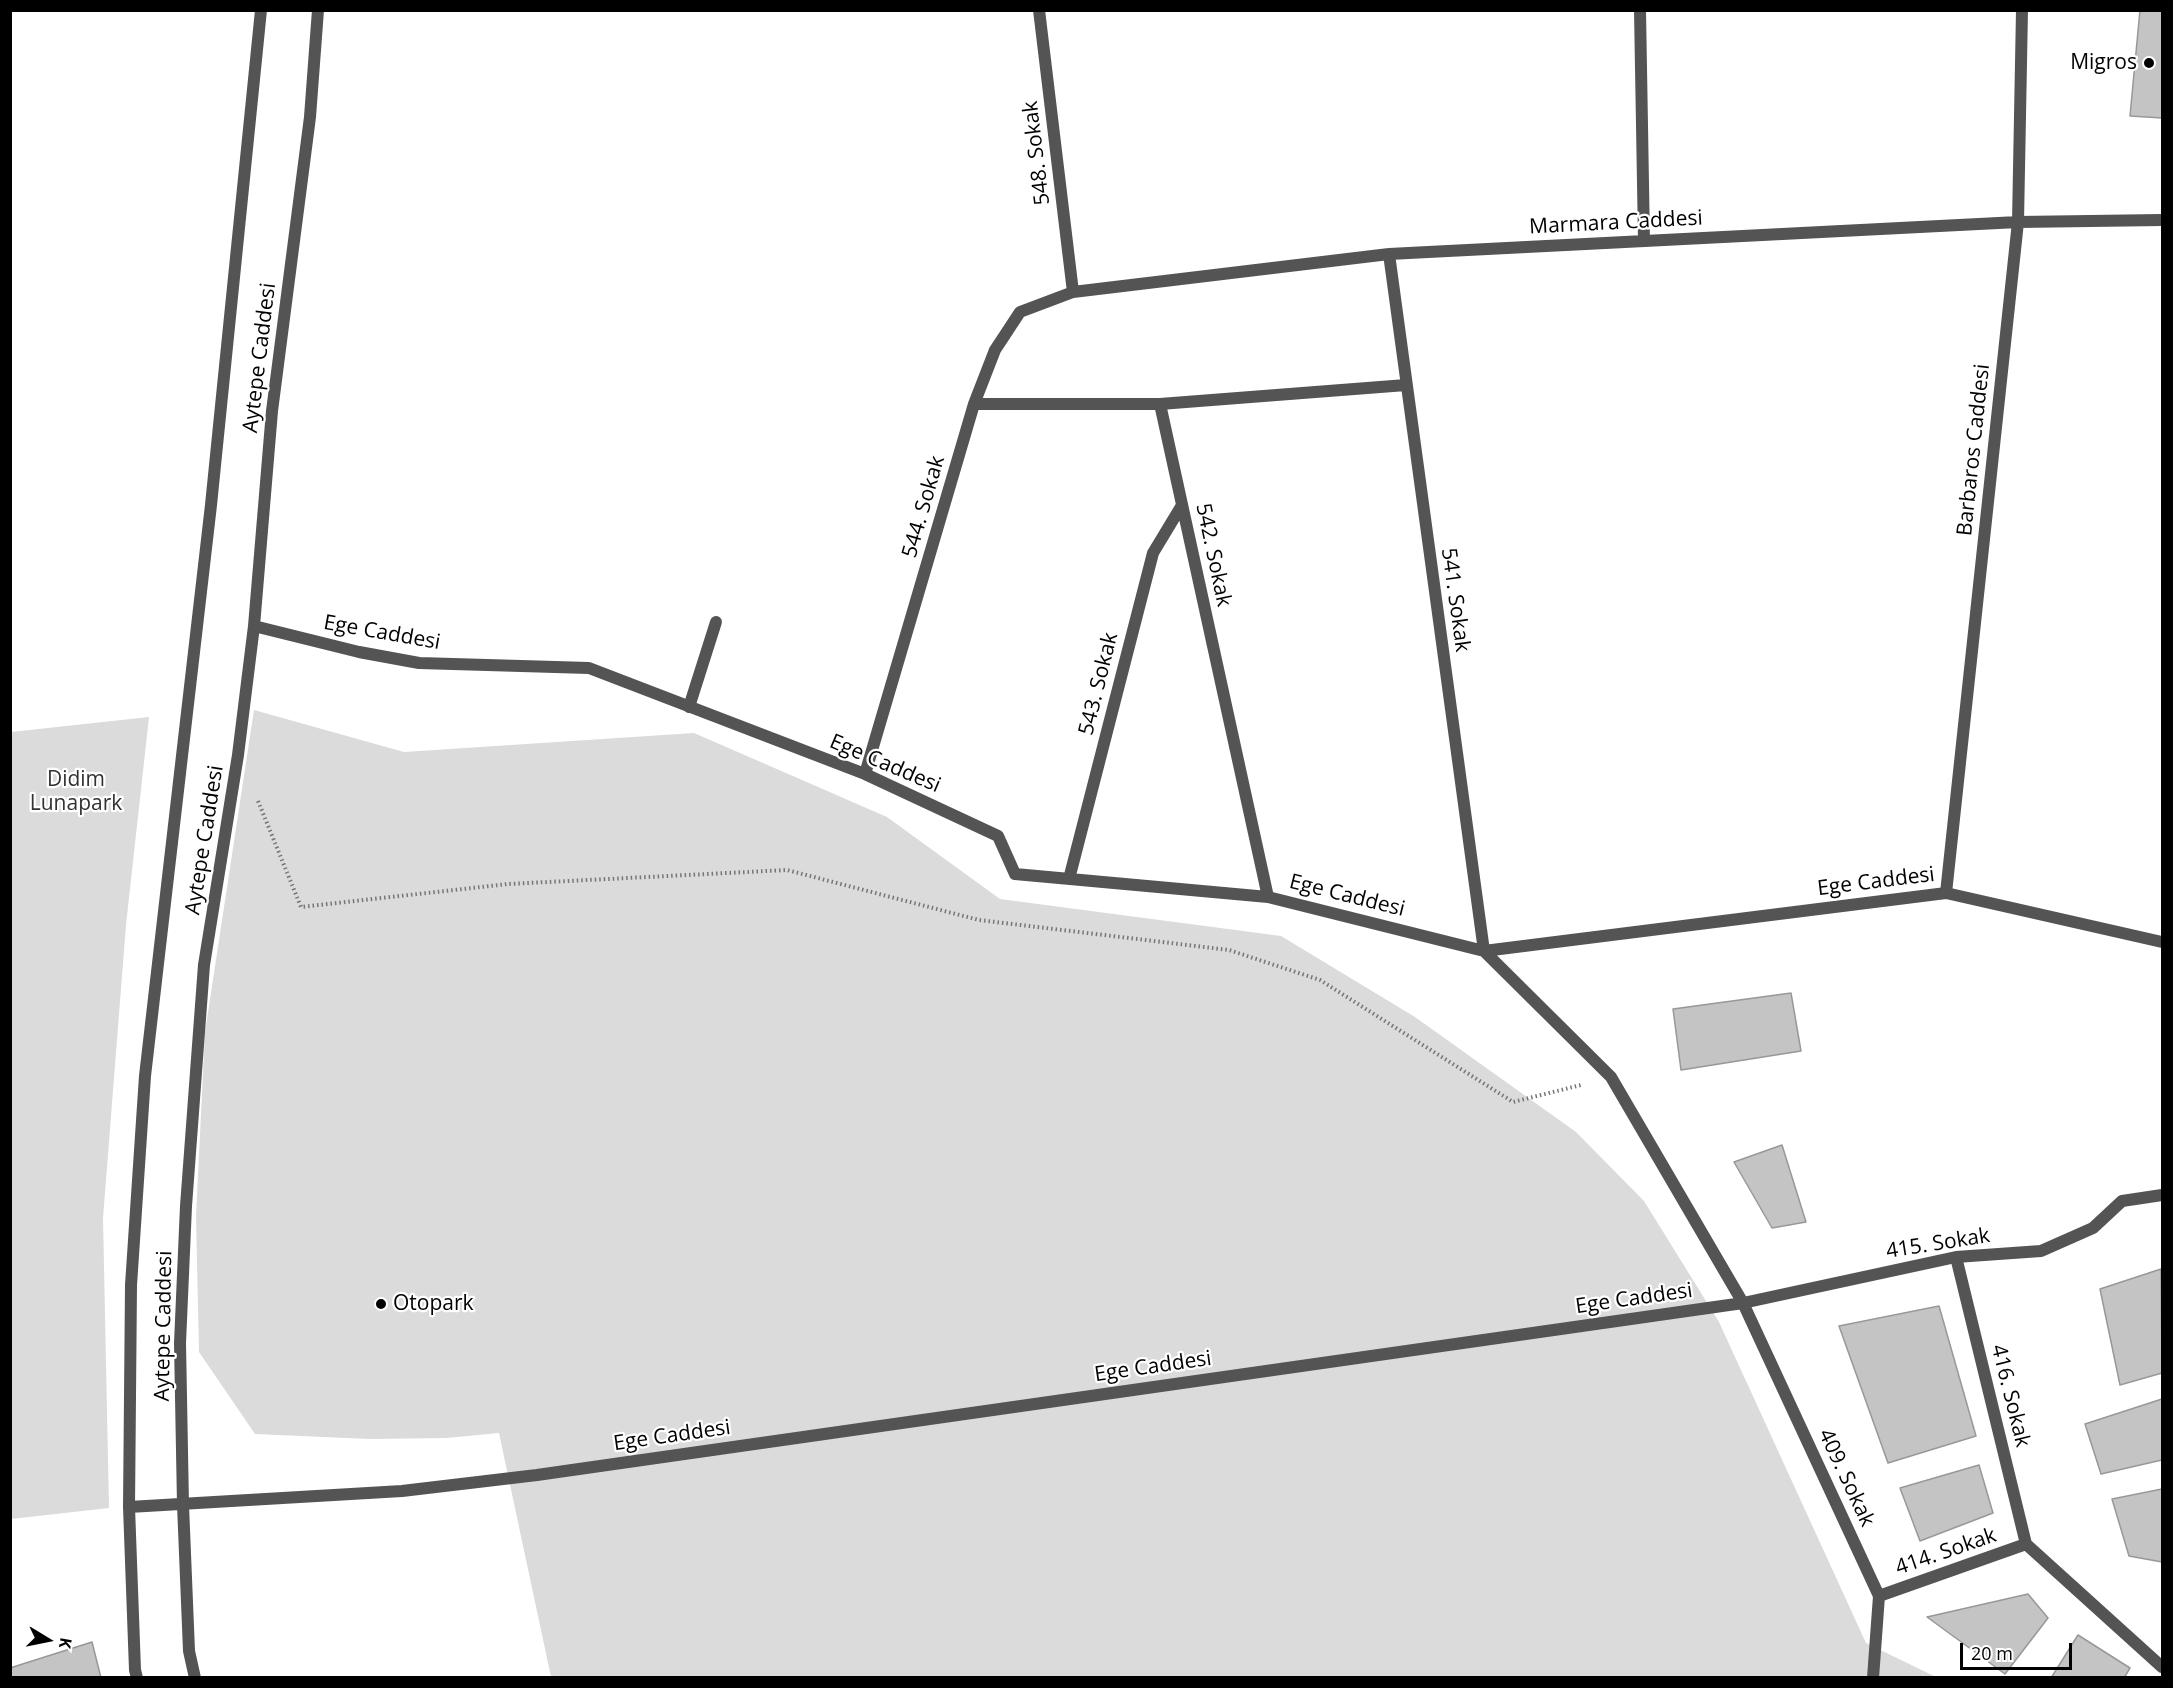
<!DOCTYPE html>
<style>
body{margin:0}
#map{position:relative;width:2173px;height:1688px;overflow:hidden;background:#fff;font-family:"Open Sans",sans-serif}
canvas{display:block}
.frame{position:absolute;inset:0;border:12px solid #000;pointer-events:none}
.north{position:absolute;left:18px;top:1610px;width:60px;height:60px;-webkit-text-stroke:4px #fff;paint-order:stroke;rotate:100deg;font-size:16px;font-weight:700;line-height:24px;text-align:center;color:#000}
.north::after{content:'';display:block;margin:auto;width:21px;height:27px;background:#000;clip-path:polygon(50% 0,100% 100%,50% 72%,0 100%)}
.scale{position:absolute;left:1960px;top:1643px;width:112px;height:27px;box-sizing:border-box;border:3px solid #000;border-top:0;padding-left:8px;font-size:18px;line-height:21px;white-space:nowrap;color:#000;-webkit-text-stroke:4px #fff;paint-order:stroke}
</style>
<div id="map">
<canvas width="2173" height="1688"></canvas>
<div class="frame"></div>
<div class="north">K</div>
<div class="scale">20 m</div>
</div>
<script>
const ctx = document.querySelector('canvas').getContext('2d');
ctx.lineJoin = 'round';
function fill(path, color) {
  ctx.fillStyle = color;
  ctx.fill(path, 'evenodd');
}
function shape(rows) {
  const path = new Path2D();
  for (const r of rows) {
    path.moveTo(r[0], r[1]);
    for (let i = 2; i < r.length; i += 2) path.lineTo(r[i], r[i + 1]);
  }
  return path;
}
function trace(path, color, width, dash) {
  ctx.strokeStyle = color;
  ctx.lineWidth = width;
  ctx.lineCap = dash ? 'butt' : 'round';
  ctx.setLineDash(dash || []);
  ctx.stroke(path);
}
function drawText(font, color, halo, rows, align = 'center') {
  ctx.font = font + ' "Open Sans",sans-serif';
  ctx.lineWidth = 4.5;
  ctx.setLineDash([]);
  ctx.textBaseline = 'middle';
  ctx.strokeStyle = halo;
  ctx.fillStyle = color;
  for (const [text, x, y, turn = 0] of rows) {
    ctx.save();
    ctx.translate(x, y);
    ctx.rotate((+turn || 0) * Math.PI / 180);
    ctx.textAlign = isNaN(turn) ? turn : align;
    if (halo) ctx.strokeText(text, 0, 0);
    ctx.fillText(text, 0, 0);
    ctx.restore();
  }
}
const green = shape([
 [254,710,404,752,694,733,887,817,1000,899,1281,936,1415,1017,1576,1132,1644,1201,1719,1322,1866,1643,1936,1677,551,1677,499,1433,446,1438,370,1439,255,1434,199,1352,196,1216,205,1032],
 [149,717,126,925,103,1218,109,1508,11,1519,11,732]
]);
const building = shape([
 [2140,10,2162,10,2162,118,2130,116,2140,10],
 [1791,993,1801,1051,1681,1070,1673,1009,1791,993],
 [1782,1145,1806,1222,1772,1228,1734,1162,1782,1145],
 [2161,1269,2162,1373,2120,1385,2100,1289,2161,1269],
 [1939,1306,1976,1436,1888,1463,1839,1326,1939,1306],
 [2162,1399,2162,1460,2101,1474,2085,1424,2162,1399],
 [1979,1465,1993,1513,1920,1541,1900,1488,1979,1465],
 [2162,1489,2162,1562,2129,1556,2112,1499,2162,1489],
 [2028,1594,2048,1618,2005,1674,1927,1617,2028,1594],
 [2078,1635,2130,1668,2124,1678,2051,1678,2078,1635],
 [92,1642,101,1678,10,1678,10,1668,92,1642]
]);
const path = shape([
 [258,801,301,907,508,884,787,870,979,920,1229,950,1320,980,1513,1102,1581,1085]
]);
const street = shape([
 [1039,10,1073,292],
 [1640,10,1644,241],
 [1389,254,1484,951],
 [974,404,1160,404,1268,897],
 [1160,404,1406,385],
 [254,626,359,652,419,663,589,668,865,774,998,836,1015,874,1268,897,1484,951,1946,893,2162,942],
 [689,707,716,622],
 [865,774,974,404,995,350,1020,312,1073,292,1389,254,2018,222,2162,220],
 [1069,879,1153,553,1182,505],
 [1946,893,2018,222,2022,10],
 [1484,951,1611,1077,1743,1303,1879,1596,1873,1678],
 [1956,1257,2026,1544],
 [129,1507,402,1491,537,1475,1743,1303,1956,1257,2041,1251,2093,1228,2122,1201,2162,1195],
 [2026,1544,2162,1667],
 [1879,1596,2026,1544],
 [137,1678,135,1670,129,1507,131,1285,145,1076,211,505,261,10],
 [195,1678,189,1651,183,1505,180,1343,186,1206,204,965,238,755,254,626,272,411,310,117,318,10]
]);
const markers = [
 [2149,63,6,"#000"],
 [381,1304,6,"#000"]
];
const poiNames = [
 ["Migros",2137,63],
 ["Otopark",393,1304,"left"]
];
const streetNames = [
 ["548. Sokak",1037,153,-97],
 ["Marmara Caddesi",1616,223,-3],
 ["Aytepe Caddesi",260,358,-83],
 ["Barbaros Caddesi",1974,450,-84],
 ["544. Sokak",924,507,-74],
 ["542. Sokak",1213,555,78],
 ["541. Sokak",1455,600,82],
 ["Ege Caddesi",382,633,10],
 ["543. Sokak",1099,684,-76],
 ["Ege Caddesi",885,764,23],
 ["Aytepe Caddesi",205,840,-81],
 ["Ege Caddesi",1876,882,-7],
 ["Ege Caddesi",1347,896,14],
 ["415. Sokak",1938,1244,-9],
 ["Ege Caddesi",1634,1299,-8],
 ["Aytepe Caddesi",164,1326,-89],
 ["Ege Caddesi",1153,1367,-8],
 ["416. Sokak",2010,1396,76],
 ["Ege Caddesi",672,1436,-8],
 ["409. Sokak",1846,1478,65],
 ["414. Sokak",1946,1552,-19]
];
const parkNames = [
 ["Didim",76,780],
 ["Lunapark",76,804]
];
fill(green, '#dbdbdb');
fill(building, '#c4c4c4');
trace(building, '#989898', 1.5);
trace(path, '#767676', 4, [1.5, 3]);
trace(street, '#545454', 12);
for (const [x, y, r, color] of markers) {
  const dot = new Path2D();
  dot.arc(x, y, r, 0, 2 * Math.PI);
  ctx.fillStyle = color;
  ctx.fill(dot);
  trace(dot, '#fff', 2);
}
drawText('21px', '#000', '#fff', poiNames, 'right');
drawText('21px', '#000', '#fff', streetNames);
drawText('21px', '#323232', '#fff', parkNames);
</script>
